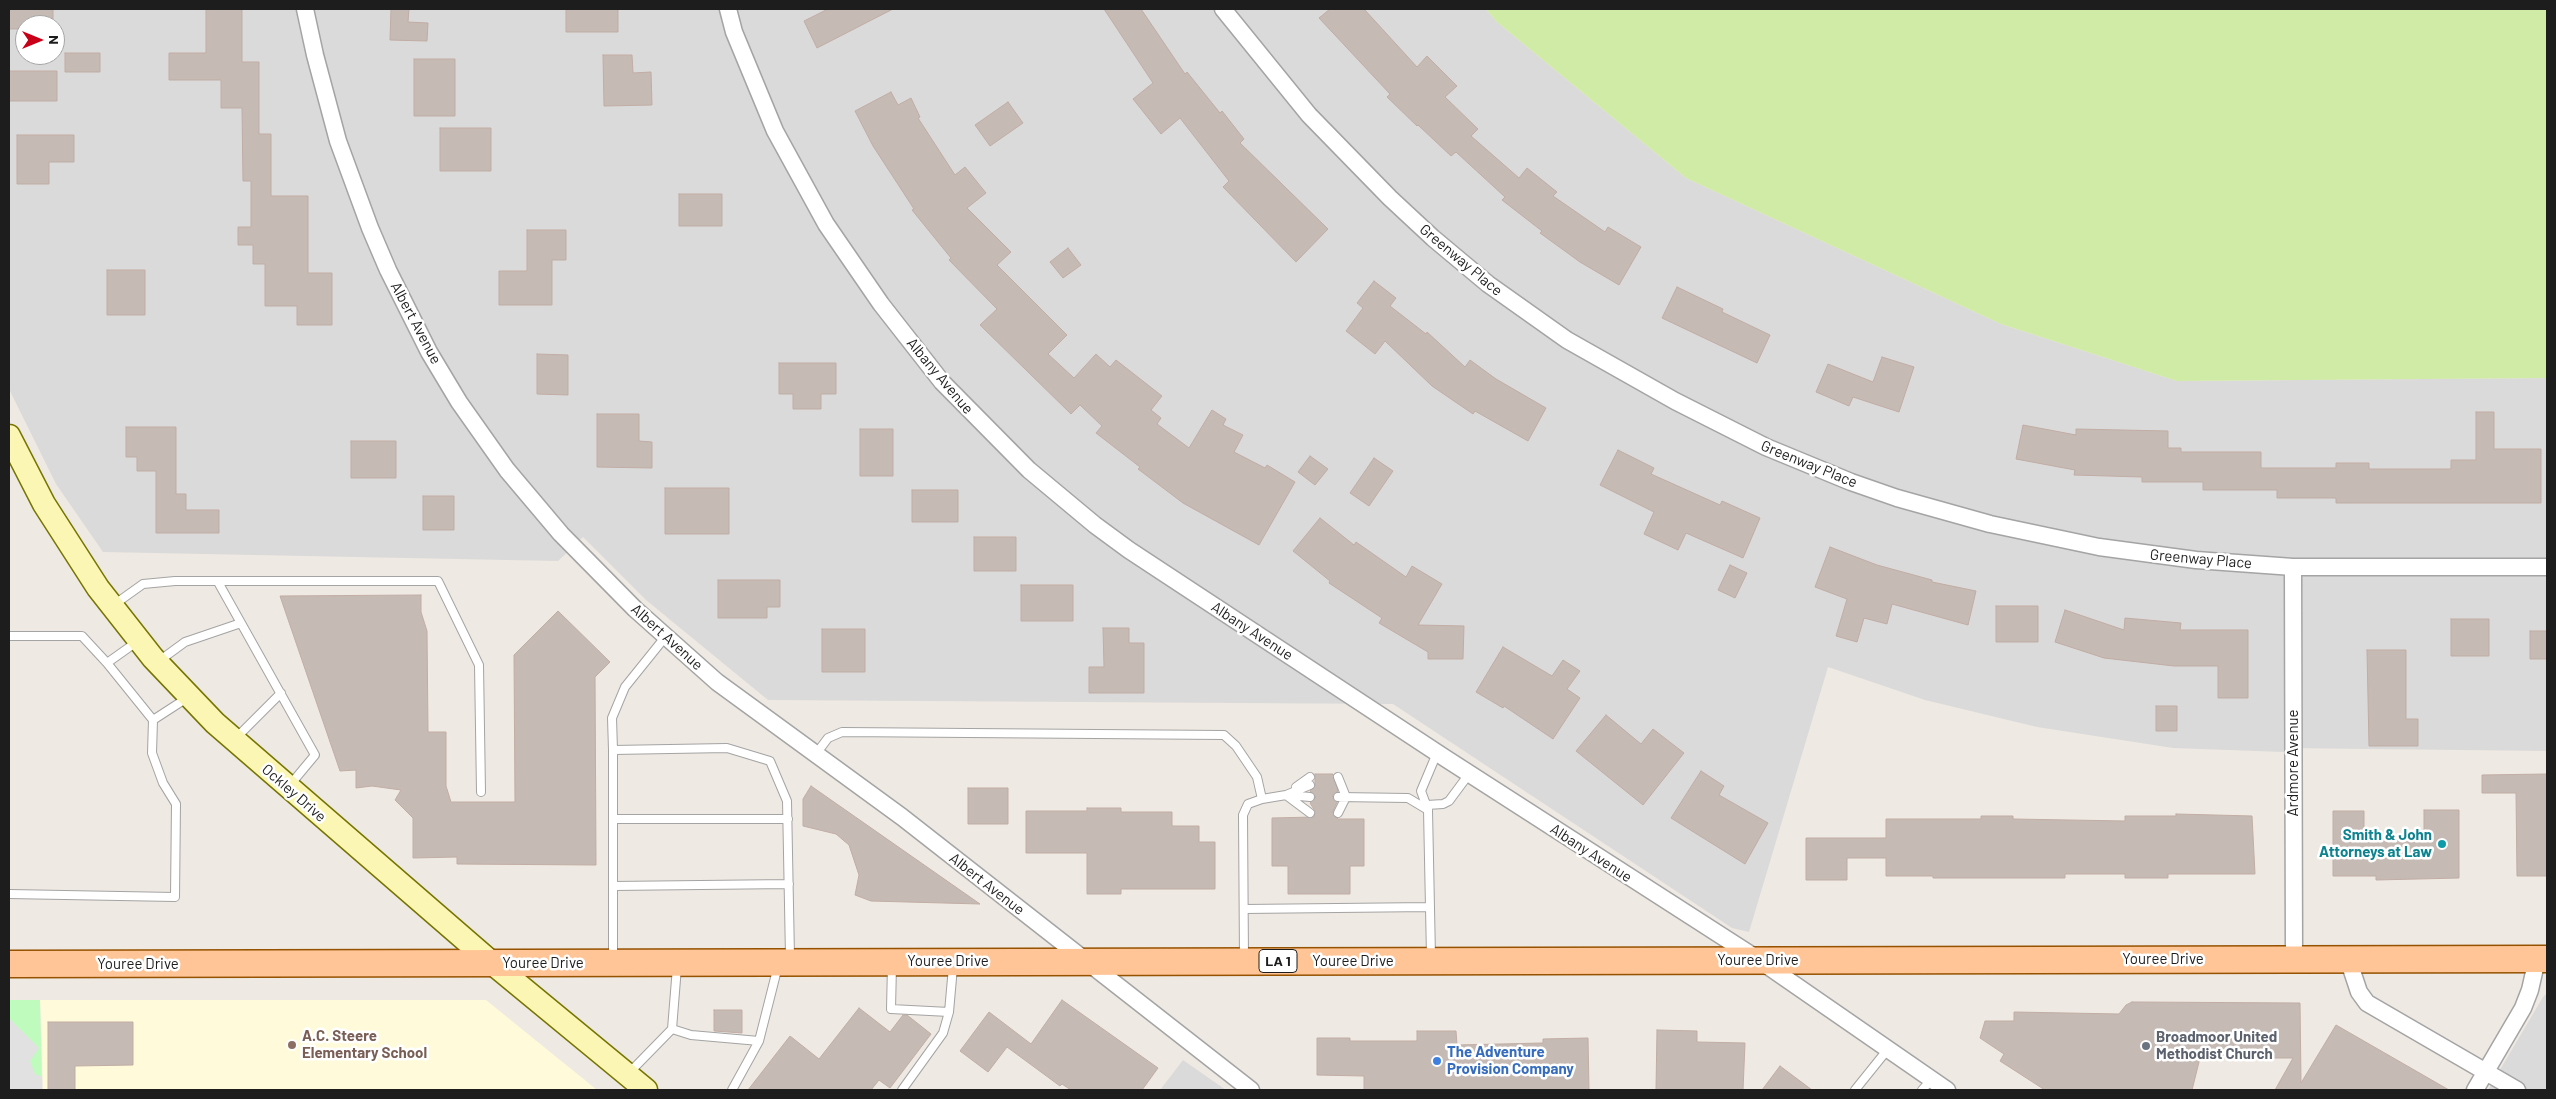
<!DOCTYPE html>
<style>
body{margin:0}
#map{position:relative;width:2556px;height:1099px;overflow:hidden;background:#eee9e2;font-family:Barlow,sans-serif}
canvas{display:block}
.frame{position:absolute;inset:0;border:10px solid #1d1d1d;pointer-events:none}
.north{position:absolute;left:15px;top:15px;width:50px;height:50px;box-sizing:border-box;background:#fff;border:1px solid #a5a5a5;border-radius:50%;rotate:90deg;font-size:14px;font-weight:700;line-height:20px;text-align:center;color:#1d1d1d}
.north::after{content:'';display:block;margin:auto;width:18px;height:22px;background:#c90018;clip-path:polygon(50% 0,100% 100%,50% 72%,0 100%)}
</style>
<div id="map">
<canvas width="2556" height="1099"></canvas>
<div class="frame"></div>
<div class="north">N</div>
</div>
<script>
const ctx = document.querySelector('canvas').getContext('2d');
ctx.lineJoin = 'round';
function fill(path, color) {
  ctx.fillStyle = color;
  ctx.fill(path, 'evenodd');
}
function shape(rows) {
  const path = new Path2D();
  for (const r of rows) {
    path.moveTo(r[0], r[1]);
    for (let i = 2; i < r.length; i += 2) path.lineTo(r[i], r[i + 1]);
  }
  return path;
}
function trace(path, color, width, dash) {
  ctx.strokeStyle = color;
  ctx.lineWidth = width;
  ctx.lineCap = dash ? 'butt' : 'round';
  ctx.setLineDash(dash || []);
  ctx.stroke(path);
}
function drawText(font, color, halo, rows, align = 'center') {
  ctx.font = font + ' Barlow,sans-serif';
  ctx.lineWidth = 5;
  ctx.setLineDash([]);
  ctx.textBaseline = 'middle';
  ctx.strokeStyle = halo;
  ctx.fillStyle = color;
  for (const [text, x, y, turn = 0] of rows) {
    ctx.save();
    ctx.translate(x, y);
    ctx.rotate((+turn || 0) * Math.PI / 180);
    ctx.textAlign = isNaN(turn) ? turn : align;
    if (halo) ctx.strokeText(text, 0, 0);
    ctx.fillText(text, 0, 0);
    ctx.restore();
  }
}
const residential = shape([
 [9,9,1486,9,1497,22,1686,178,2001,324,2177,381,2547,378,2547,751,2284,748,2284,752,2173,748,2037,727,1925,700,1828,667,1749,932,1732,928,1393,704,768,700,646,600,583,537,558,561,103,552,56,484,9,389],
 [25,25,55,25,55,55,25,55],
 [2547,993,2547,1090,2488,1090,2543,997],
 [1183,1060,1226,1090,1160,1090]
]);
const education = shape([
 [40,1000,486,1000,597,1090,43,1090]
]);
const grass = shape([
 [1486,9,2547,9,2547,378,2177,381,2001,324,1686,178,1497,22]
]);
const park = shape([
 [9,1000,40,1000,42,1090,9,1090]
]);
const parking = shape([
 [9,1018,39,1048,30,1061,35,1074,42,1077,42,1090,9,1090]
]);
const building = shape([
 [9,9,53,9,53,25,25,25,25,29,9,29,9,9],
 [206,9,242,9,242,62,259,62,259,134,271,134,271,196,308,196,308,273,332,273,332,325,297,325,297,306,265,306,265,264,253,264,253,245,238,245,238,227,251,227,251,181,243,181,242,108,221,108,221,80,169,80,169,53,206,53,206,9],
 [391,9,409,9,408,22,428,23,427,41,390,40,391,9],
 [566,9,618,9,618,32,566,32,566,9],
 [828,9,893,9,817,48,804,21,828,9],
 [1104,9,1141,9,1185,74,1187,72,1220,113,1222,111,1244,139,1240,143,1328,229,1296,262,1223,187,1229,181,1180,118,1161,134,1133,99,1153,83,1104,9],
 [1330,9,1364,9,1417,67,1427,56,1457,86,1445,97,1478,129,1471,136,1519,178,1527,168,1557,192,1553,196,1605,232,1608,227,1641,247,1619,285,1580,262,1540,233,1542,231,1502,200,1505,197,1456,152,1451,156,1418,125,1417,126,1387,97,1390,94,1319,18,1330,9],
 [65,53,100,53,100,72,65,72,65,53],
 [603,55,632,55,633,73,651,72,652,105,604,106,603,55],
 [414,59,455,59,455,116,414,116,414,59],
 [9,71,57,71,57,101,9,101,9,71],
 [891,92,898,105,911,98,920,117,918,118,955,175,965,167,986,193,967,208,1011,252,997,265,1067,335,1048,354,1074,378,1096,354,1110,367,1116,360,1162,396,1151,410,1161,418,1157,424,1189,448,1212,410,1226,419,1223,425,1243,435,1234,452,1265,468,1267,465,1295,482,1259,545,1183,503,1138,469,1140,467,1096,433,1102,426,1080,405,1071,414,980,325,997,309,949,260,951,258,912,210,914,209,873,146,855,111,891,92],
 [1008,102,1023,123,990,146,975,125,1008,102],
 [440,128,491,128,491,171,440,171,440,128],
 [17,135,74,135,74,162,49,162,49,184,17,184,17,135],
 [679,194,722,194,722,226,679,226,679,194],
 [527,230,566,230,566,260,552,260,552,305,499,305,499,271,527,271,527,230],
 [1068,248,1081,265,1063,278,1050,262,1068,248],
 [107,270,145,270,145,315,107,315,107,270],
 [1374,281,1396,298,1390,306,1426,334,1427,332,1465,367,1470,360,1496,379,1546,408,1528,441,1475,411,1473,414,1432,386,1385,341,1375,354,1346,331,1363,308,1357,303,1374,281],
 [1677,287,1723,309,1722,312,1770,335,1757,363,1662,318,1677,287],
 [537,354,568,355,568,395,537,394,537,354],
 [1882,357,1914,367,1899,412,1853,397,1849,406,1816,392,1828,364,1873,382,1882,357],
 [779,363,836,363,836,394,821,394,821,409,793,409,793,394,779,394,779,363],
 [2476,412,2494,412,2494,449,2541,449,2541,503,2336,503,2336,498,2277,498,2277,490,2203,490,2203,482,2142,482,2142,477,2074,475,2075,470,2016,459,2023,425,2076,435,2076,429,2168,431,2168,448,2181,448,2181,452,2261,452,2261,468,2336,468,2336,463,2369,463,2369,469,2451,469,2451,460,2476,460,2476,412],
 [597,414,639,414,639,441,652,442,652,468,597,467,597,414],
 [126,427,176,427,176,494,186,494,186,510,219,510,219,533,156,533,156,471,137,471,137,457,126,457,126,427],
 [860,429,893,429,893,476,860,476,860,429],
 [351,441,396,441,396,478,351,478,351,441],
 [1618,450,1654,468,1651,474,1720,505,1722,501,1760,518,1743,558,1686,533,1678,550,1644,534,1654,512,1600,485,1618,450],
 [1310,456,1328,469,1315,485,1298,472,1310,456],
 [1374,458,1393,471,1369,506,1350,493,1374,458],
 [665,488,729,488,729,534,665,534,665,488],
 [912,490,958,490,958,522,912,522,912,490],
 [423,496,454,496,454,530,423,530,423,496],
 [1320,518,1354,545,1356,542,1406,577,1412,566,1442,584,1418,625,1464,626,1463,659,1428,659,1428,652,1379,623,1382,618,1329,583,1330,581,1293,551,1320,518],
 [974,537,1016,537,1016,571,974,571,974,537],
 [1830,547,1877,565,1932,580,1932,582,1976,591,1968,625,1892,604,1887,624,1864,618,1857,642,1836,636,1847,599,1815,587,1830,547],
 [1730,565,1747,573,1735,598,1718,590,1730,565],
 [718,580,780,580,780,607,767,607,767,618,718,618,718,580],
 [1021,585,1073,585,1073,621,1021,621,1021,585],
 [421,595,421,612,427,631,428,732,446,732,446,786,451,802,515,802,514,655,558,611,610,662,595,677,596,865,457,864,457,857,413,858,413,818,395,800,401,790,372,786,356,788,356,770,340,771,280,596,421,595],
 [1996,606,2038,606,2038,642,1996,642,1996,606],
 [2065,610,2124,630,2125,618,2181,623,2180,630,2248,630,2248,698,2218,698,2218,666,2174,666,2104,658,2055,642,2065,610],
 [2451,619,2489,619,2489,656,2451,656,2451,619],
 [1103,628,1129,628,1129,643,1144,643,1144,693,1089,693,1089,667,1104,667,1103,628],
 [822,629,865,629,865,672,822,672,822,629],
 [2530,631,2547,631,2547,659,2530,659,2530,631],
 [1503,647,1552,676,1563,660,1580,671,1567,689,1580,698,1553,739,1504,706,1503,708,1476,692,1503,647],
 [2367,650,2406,650,2406,719,2418,719,2418,746,2369,746,2367,650],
 [2156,706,2177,706,2177,731,2156,731,2156,706],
 [1606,715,1641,744,1653,729,1684,753,1643,805,1576,751,1606,715],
 [1701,771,1724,786,1719,795,1768,823,1745,864,1671,818,1701,771],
 [1315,774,1333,774,1338,791,1332,796,1337,802,1333,811,1334,816,1338,819,1364,819,1364,866,1350,866,1350,894,1288,894,1288,866,1272,866,1272,818,1314,817,1315,811,1310,803,1316,797,1310,791,1315,786,1315,774],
 [2547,774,2547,876,2517,876,2516,793,2482,793,2482,775,2547,774],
 [811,786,980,904,871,901,855,895,859,875,849,845,836,834,803,826,803,799,811,786],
 [968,788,1008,788,1008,824,968,824,968,788],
 [1087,808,1121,808,1121,812,1172,812,1172,826,1199,826,1199,842,1215,842,1215,889,1121,889,1121,894,1087,894,1087,853,1026,853,1026,811,1087,811,1087,808],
 [2424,810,2459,810,2459,878,2376,880,2376,876,2333,876,2333,811,2364,811,2364,838,2424,838,2424,810],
 [2176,814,2252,816,2255,874,2168,874,2168,878,2125,878,2125,874,2065,874,2065,878,1933,878,1933,876,1886,876,1886,858,1847,858,1847,880,1806,880,1806,838,1886,838,1886,819,1981,819,1981,816,2013,816,2013,819,2125,821,2125,816,2176,816,2176,814],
 [1062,1000,1158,1068,1142,1090,1071,1090,1062,1084,1060,1086,1007,1047,988,1072,960,1051,989,1012,1031,1044,1062,1000],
 [2132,1002,2300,1003,2301,1083,2336,1025,2449,1090,2275,1090,2293,1058,2200,1058,2192,1090,2045,1090,2000,1061,2004,1054,1980,1038,1985,1021,2014,1021,2014,1012,2119,1014,2126,1005,2132,1002],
 [859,1008,890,1032,903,1015,907,1015,931,1034,890,1088,879,1080,871,1090,748,1090,790,1036,819,1059,859,1008],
 [714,1010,742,1010,742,1033,714,1031,714,1010],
 [48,1022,133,1022,133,1065,75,1066,75,1090,48,1090,48,1022],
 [1657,1030,1697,1031,1697,1042,1745,1043,1743,1090,1656,1090,1657,1030],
 [1417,1031,1456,1031,1457,1045,1543,1043,1543,1039,1588,1038,1589,1090,1364,1090,1364,1076,1317,1075,1317,1038,1350,1038,1350,1041,1417,1041,1417,1031],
 [1780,1066,1812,1090,1762,1090,1780,1066]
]);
const lane = shape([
 [218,582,315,755,290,785],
 [115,604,143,584,175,581,438,581,479,665,481,792],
 [9,636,82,636,107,663],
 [138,641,107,663,153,720,187,698],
 [159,661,185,642,241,623],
 [236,738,281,693],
 [613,750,612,718,625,687,666,636],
 [816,754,828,738,842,732,1224,735,1236,746,1257,777,1262,799],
 [1338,777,1346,797,1338,813],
 [1296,787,1310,777],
 [1286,795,1310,813],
 [1288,795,1310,797],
 [1338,797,1408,798,1428,810],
 [1427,805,1443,804,1449,801,1469,774],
 [613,819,788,819],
 [613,886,789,884],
 [9,894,175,897,176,804,163,783,152,753,153,720],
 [1244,909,1430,907],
 [1431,957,1428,810,1421,791,1437,753],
 [1244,959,1243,815,1248,804,1262,799,1286,795,1310,785],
 [613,960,613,750,727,748,770,761,787,801,790,957],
 [892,965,891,1009,949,1012],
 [677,967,672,1029,691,1035,759,1041,778,966],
 [628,1074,672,1029],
 [732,1090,759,1041],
 [902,1090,943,1033,949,1012,953,967],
 [1855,1090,1888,1049],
 [1922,1090,1932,1079]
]);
const street = shape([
 [305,9,315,55,338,141,370,228,388,270,429,352,459,402,507,470,561,534,635,609,717,682,902,817,1251,1090],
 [728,9,734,32,775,131,826,224,881,304,942,382,1029,470,1095,525,1129,550,1445,758,1759,960,1947,1090],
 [1223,9,1309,115,1390,198,1433,238,1488,284,1567,340,1675,401,1766,447,1851,482,1897,498,1990,524,2099,547,2196,560,2293,567,2547,567],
 [2293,567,2294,958],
 [2348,959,2359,992,2367,1003,2517,1090],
 [2475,1090,2523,1008,2530,990,2537,959]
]);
const secondary = shape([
 [9,436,44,504,98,588,153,658,215,723,492,963,646,1090]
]);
const primary = shape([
 [9,964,2547,959]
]);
const markers = [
 [2442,844,5,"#0f9aa8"],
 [292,1045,5,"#8d6e63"],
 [2146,1046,5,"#6b7280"],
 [1437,1061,5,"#3f7fe0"]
];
const shields = [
 [1278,961,38]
];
const shieldNames = [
 ["LA 1",1278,961]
];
const streetNames = [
 ["Greenway Place",1461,260,40],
 ["Albert Avenue",416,323,62],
 ["Albany Avenue",940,376,50],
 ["Greenway Place",1809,464,22],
 ["Greenway Place",2201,559,5],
 ["Albany Avenue",1252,631,33],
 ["Albert Avenue",667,637,42],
 ["Ardmore Avenue",2293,763,-90],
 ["Ockley Drive",294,793,41],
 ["Albany Avenue",1591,853,33],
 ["Albert Avenue",987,884,38],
 ["Youree Drive",2163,959],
 ["Youree Drive",1758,960],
 ["Youree Drive",948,961],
 ["Youree Drive",1353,961],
 ["Youree Drive",543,963],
 ["Youree Drive",138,964]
];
const cultureNames = [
 ["Smith & John",2432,835],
 ["Attorneys at Law",2432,852]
];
const educationNames = [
 ["A.C. Steere",302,1036],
 ["Elementary School",302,1053]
];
const worshipNames = [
 ["Broadmoor United",2156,1037],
 ["Methodist Church",2156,1054]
];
const shopNames = [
 ["The Adventure",1447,1052],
 ["Provision Company",1447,1069]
];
fill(residential, '#dbdada');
fill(education, '#fffbda');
fill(grass, '#d0eba5');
fill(park, '#bffbbc');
fill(parking, '#e1e1e1');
fill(building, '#c6bab5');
trace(building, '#c1ada4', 1);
trace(lane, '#a4a4a4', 10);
trace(street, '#a4a4a4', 19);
trace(secondary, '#767501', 25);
trace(primary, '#955200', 29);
trace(lane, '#fff', 8);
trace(street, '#fff', 16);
trace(secondary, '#fbf6b3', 22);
trace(primary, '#ffc596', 26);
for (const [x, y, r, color] of markers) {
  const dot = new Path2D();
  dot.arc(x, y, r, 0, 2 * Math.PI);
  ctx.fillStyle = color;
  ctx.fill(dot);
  trace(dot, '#fff', 2);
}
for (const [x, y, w] of shields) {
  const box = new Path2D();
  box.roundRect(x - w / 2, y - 11.5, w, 23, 4);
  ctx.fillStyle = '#fff';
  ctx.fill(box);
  trace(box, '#1d1d1d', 1);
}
drawText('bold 14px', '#1d1d1d', null, shieldNames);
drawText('15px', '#1d1d1d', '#fff', streetNames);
drawText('bold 15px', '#0d838f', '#fff', cultureNames, 'right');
drawText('bold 15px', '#785e54', '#fff', educationNames, 'left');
drawText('bold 15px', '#5b616d', '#fff', worshipNames, 'left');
drawText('bold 15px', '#366cbe', '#fff', shopNames, 'left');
</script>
